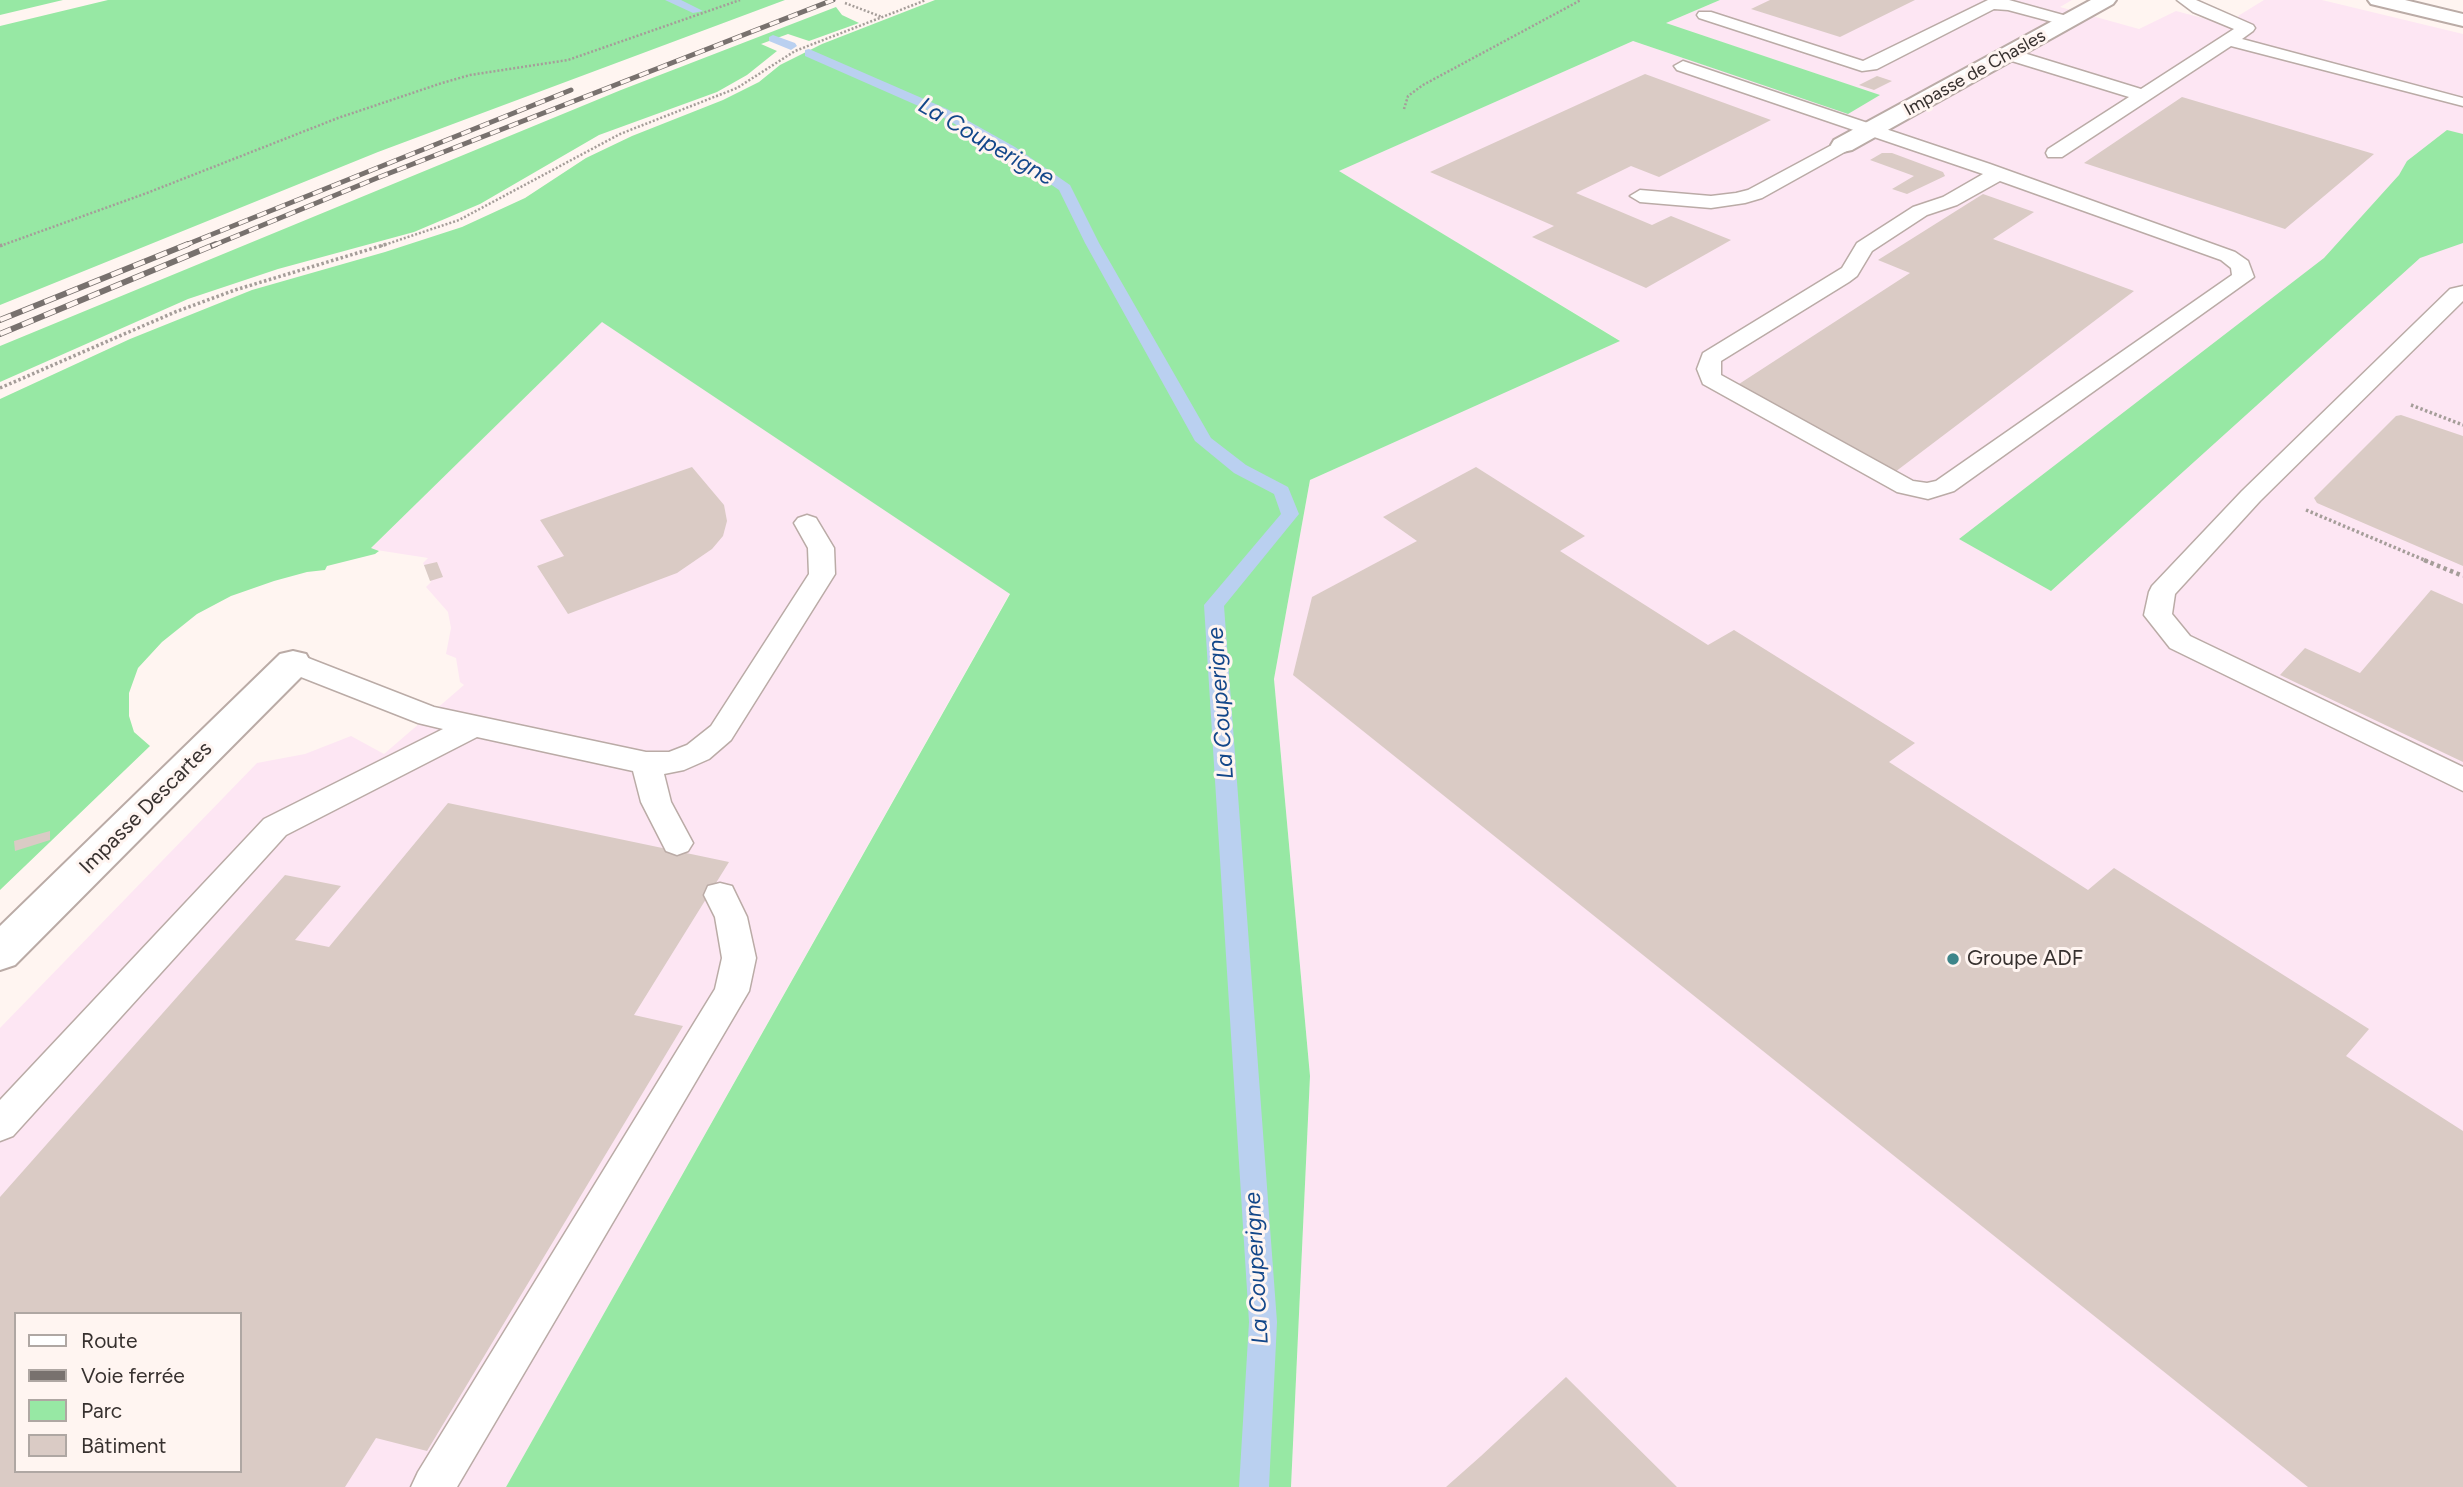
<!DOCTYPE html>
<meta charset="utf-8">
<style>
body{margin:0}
#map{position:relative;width:2463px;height:1487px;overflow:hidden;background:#fff5f1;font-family:Figtree,sans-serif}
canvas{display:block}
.legend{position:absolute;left:14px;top:1312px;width:228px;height:161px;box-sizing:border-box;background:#fff5f1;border:2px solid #afa7a3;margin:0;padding:9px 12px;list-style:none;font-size:21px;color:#37312f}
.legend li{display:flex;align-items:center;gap:14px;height:35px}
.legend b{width:35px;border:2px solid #afa7a3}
</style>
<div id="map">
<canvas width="2463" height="1487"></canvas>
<ul class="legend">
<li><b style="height:9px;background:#fff"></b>Route</li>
<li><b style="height:9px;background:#78716e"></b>Voie ferrée</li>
<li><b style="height:19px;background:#97e8a4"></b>Parc</li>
<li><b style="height:19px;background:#dacbc5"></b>Bâtiment</li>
</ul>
</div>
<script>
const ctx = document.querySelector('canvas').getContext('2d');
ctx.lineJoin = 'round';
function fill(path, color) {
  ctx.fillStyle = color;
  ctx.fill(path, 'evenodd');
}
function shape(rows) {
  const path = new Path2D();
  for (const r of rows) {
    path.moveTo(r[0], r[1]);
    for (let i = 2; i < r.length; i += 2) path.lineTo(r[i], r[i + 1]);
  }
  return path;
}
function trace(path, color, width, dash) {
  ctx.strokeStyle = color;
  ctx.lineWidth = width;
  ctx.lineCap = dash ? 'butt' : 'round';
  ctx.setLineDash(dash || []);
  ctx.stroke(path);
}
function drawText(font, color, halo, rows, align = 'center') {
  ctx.font = font + ' Figtree,sans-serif';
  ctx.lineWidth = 6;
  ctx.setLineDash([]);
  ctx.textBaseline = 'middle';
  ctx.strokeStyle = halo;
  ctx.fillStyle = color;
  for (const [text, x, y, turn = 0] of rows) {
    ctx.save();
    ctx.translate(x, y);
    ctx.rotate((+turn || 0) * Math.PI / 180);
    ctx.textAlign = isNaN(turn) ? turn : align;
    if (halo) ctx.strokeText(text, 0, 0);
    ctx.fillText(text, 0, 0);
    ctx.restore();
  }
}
const commercial = shape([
 [1720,0,2072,0,2060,7,2139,29,2176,11,2229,25,2239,19,2238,16,2264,0,2322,0,2463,34,2463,1487,1291,1487,1310,1076,1274,679,1310,480,1619,340,1338,171,1633,41,1847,113,1879,95,1665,23],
 [602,321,1010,593,506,1487,0,1487,0,1028,257,763,305,754,351,736,384,754,464,685,460,682,456,658,446,654,451,628,448,612,426,587,431,582,423,563,428,558,370,549],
 [16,1314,240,1314,240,1471,16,1471]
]);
const green = shape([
 [0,0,63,0,0,15],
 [108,0,785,0,378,152,0,305,0,26],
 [935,0,1720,0,1666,23,1880,95,1848,114,1633,41,1339,171,1620,341,1310,480,1274,679,1310,1076,1291,1487,506,1487,1010,594,602,322,371,548,379,551,375,554,327,566,325,570,307,572,274,581,231,596,197,614,162,642,138,668,129,693,129,716,134,732,150,746,0,890,0,399,130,339,252,290,385,252,462,227,525,198,586,158,632,136,723,100,759,82,780,65,822,44],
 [836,7,842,15,859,23,809,41,788,34,761,44,777,51,747,75,717,92,599,135,480,204,414,232,278,269,188,299,0,382,0,346,621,90],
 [2447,130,2463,134,2463,243,2420,258,2051,591,1959,539,2324,258,2399,175,2407,161]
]);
const stream = shape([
 [665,0,681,0,703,11,693,13,665,0],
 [773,35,795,43,797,46,791,50,769,41,769,37,773,35],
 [809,49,947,109,1015,147,1070,185,1099,243,1211,438,1246,465,1288,487,1299,514,1224,606,1277,1322,1269,1487,1239,1487,1249,1322,1204,605,1281,514,1274,494,1234,473,1195,441,1085,243,1059,190,1005,153,939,115,805,56,805,50,809,49]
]);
const building = shape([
 [1770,0,1915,0,1840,37,1751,9],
 [1645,74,1771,120,1659,177,1631,166,1576,193,1652,225,1671,216,1731,240,1646,288,1532,237,1554,226,1430,172],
 [1877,76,1892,81,1874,90,1859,85],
 [2182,97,2374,154,2285,229,2084,163],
 [1882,153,1892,153,1943,172,1945,176,1907,194,1892,189,1914,176,1870,160],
 [1983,194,2034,212,1993,239,2134,291,1895,472,1739,384,1910,273,1878,260],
 [2401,415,2463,436,2463,566,2317,503,2314,498,2396,416],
 [692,467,724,505,727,521,723,536,712,549,677,573,568,614,537,566,564,556,540,520],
 [1476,467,1585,536,1560,551,1708,645,1734,630,1915,743,1889,762,2088,890,2114,868,2369,1029,2346,1056,2463,1131,2463,1487,2308,1487,1293,675,1312,597,1417,541,1383,517],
 [437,562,443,577,430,581,424,565],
 [2431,590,2463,604,2463,762,2280,675,2305,648,2360,673],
 [448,803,729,862,634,1015,683,1026,427,1451,376,1438,345,1487,0,1487,0,1197,285,875,341,886,295,940,329,947],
 [16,1314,240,1314,240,1471,16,1471],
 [50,831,50,840,15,851,14,841],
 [1566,1377,1677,1487,1446,1487,1481,1456]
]);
const pathFar2 = shape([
 [845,3,882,17],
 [1404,109,1408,96,1423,85,1581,0],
 [0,246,147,193,338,118,442,83,470,75,568,60,740,0],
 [381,246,459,220,620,134,737,88,795,51,926,0]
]);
const pathFar1 = shape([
 [0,246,4,244],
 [0,388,175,312,235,290,387,244],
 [2411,405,2463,425],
 [2306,510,2429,562]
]);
const path = shape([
 [2424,560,2463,576]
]);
const service = shape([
 [1988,0,2009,0,2074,18,2076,21,2068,26,2008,10,1994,9,1877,69,1862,71,1699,18,1697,15,1699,12,1711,12,1863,61,1988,0],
 [2177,0,2196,0,2253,25,2255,28,2253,31,2242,39,2463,98,2463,106,2231,46,2062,157,2048,157,2046,153,2048,149,2129,97,2002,58,2000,54,2002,50,2014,50,2141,89,2234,29,2193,12,2177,0],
 [1683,61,1990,164,2235,252,2248,261,2254,277,1954,491,1928,499,1897,492,1703,384,1697,369,1703,353,1842,268,1857,243,1913,207,1943,197,1983,174,1677,70,1674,66,1683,61],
 [2000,181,2221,260,2231,268,2232,275,1936,481,1927,483,1913,481,1721,375,1721,361,1849,282,1857,276,1872,251,1927,215,1957,205,2000,181],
 [1843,139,1850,141,1852,145,1850,149,1762,198,1745,203,1711,208,1640,202,1630,196,1640,190,1711,196,1736,193,1748,190,1843,139],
 [2463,286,2463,301,2260,501,2175,594,2172,614,2190,636,2463,767,2463,791,2170,648,2144,615,2149,592,2152,586,2242,491,2450,289,2463,286],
 [807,515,816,518,834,548,835,574,731,740,709,759,684,770,664,774,671,802,693,843,688,851,677,855,666,851,641,802,633,771,477,737,286,835,13,1136,0,1141,0,1100,264,819,443,729,418,723,283,670,279,663,283,656,293,654,303,656,434,707,646,752,669,752,687,745,711,726,809,574,808,548,794,523,798,518,807,515],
 [720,883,732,886,747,917,756,958,749,991,457,1487,411,1487,418,1472,715,989,722,958,715,917,704,895,708,886,720,883]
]);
const minor = shape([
 [2091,0,2116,0,2113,4,1852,150,1843,152,1834,150,1831,145,1834,140,2091,0],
 [2368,0,2405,0,2463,14,2463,26,2371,4,2368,0],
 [293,651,306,654,311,663,306,672,15,965,0,970,0,926,280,654,293,651]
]);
const railFar1 = shape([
 [183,246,571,90],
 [212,246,377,178,833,0]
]);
const rail = shape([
 [0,320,188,244],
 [0,334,216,244]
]);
const markers = [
 [1953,959,7,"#3d858a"]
];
const farStreetnames = [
 ["Impasse de Chasles",1975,73,-29]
];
const streetNames = [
 ["Impasse Descartes",146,808,-45]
];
const poiNames = [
 ["Groupe ADF",1967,959]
];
const waterNames = [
 ["La Couperigne",986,142,30],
 ["La Couperigne",1221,703,-94],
 ["La Couperigne",1257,1268,-93]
];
fill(commercial, '#fde6f3');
fill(green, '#97e8a4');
fill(stream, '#bad0f0');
fill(building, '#dacbc5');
trace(service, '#baaba6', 3);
trace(minor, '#baaba6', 4);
trace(pathFar2, '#a59d99', 2.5, [2, 2]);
trace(pathFar1, '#a59d99', 3.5, [2.5, 2.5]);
trace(path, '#a59d99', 4.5, [3.5, 3.5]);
fill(service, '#fff');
fill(minor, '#fff');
trace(railFar1, '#78716e', 5);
trace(rail, '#78716e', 6);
trace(railFar1, '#fff5f1', 3.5, [10]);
trace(rail, '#fff5f1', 4.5, [12]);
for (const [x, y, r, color] of markers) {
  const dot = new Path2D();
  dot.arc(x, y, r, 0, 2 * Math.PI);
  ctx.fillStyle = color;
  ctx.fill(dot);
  trace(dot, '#fff5f1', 2.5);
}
drawText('18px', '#37312f', '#fff5f1', farStreetnames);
drawText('21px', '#37312f', '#fff5f1', streetNames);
drawText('21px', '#37312f', '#fff5f1', poiNames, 'left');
drawText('italic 23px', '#13478a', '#fff5f1', waterNames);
</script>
